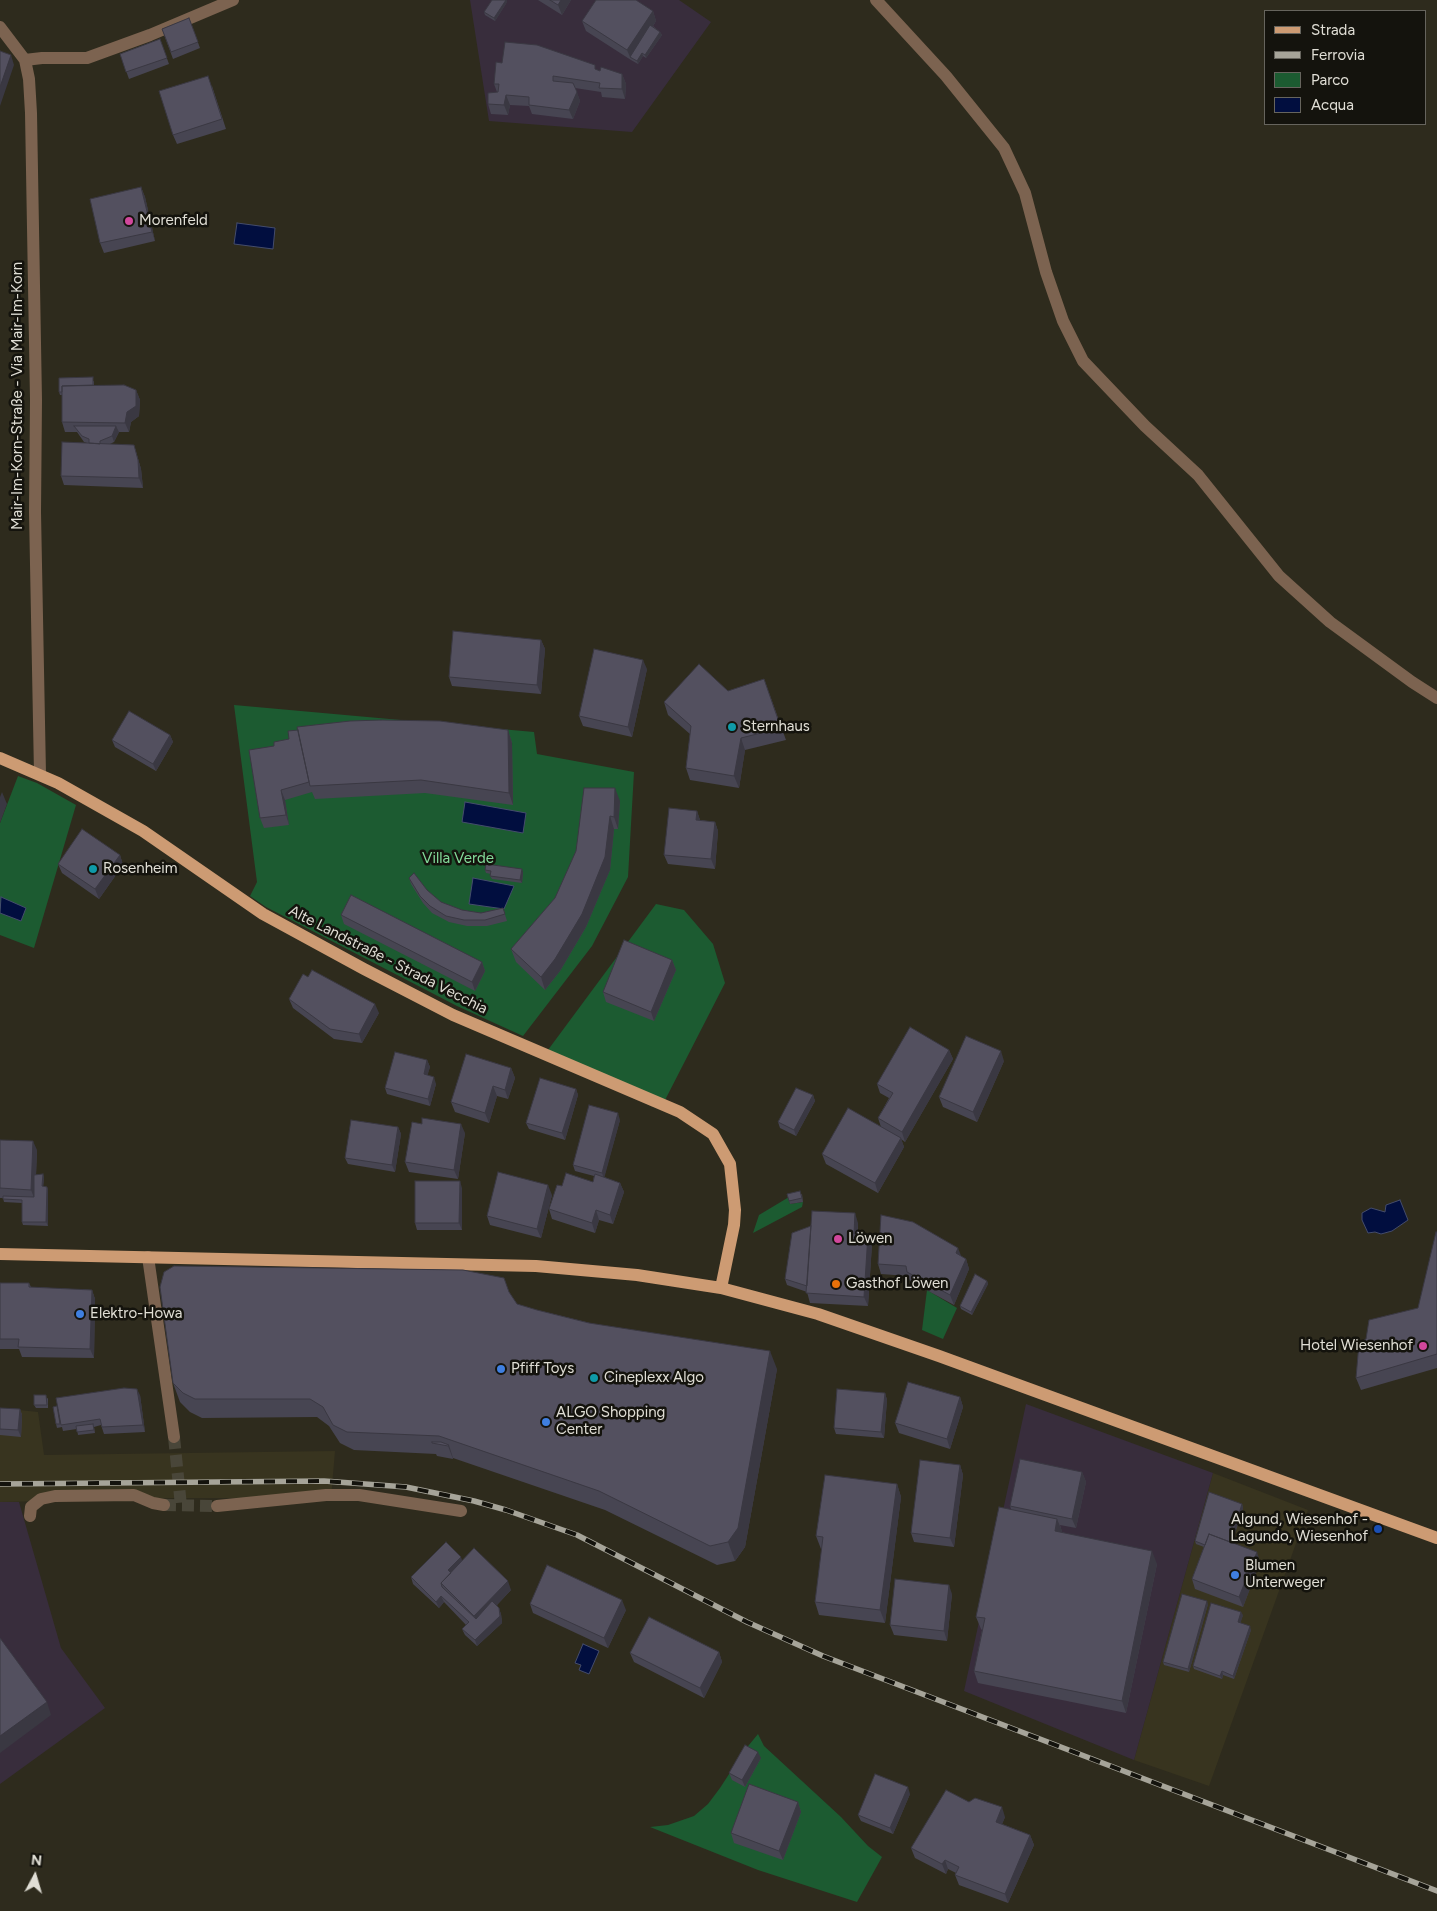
<!DOCTYPE html>
<meta charset="utf-8">
<style>
body{margin:0}
#map{position:relative;width:1437px;height:1911px;overflow:hidden;background:#2e2b1d;font-family:Figtree,sans-serif}
canvas{display:block}
.legend{position:absolute;left:1264px;top:10px;width:162px;height:115px;box-sizing:border-box;background:#14130d;border:1px solid #66645d;margin:0;padding:6px 9px;list-style:none;font-size:15px;color:#e0ded5}
.legend li{display:flex;align-items:center;gap:10px;height:25px}
.legend b{width:25px;border:1px solid #66645d}
.north{position:absolute;left:10px;top:1851px;width:50px;height:50px;-webkit-text-stroke:4px #14130d;paint-order:stroke;rotate:6deg;font-size:14px;font-weight:700;line-height:20px;text-align:center;color:#e0ded5}
.north::after{content:'';display:block;margin:auto;width:18px;height:22px;background:#e0ded5;clip-path:polygon(50% 0,100% 100%,50% 72%,0 100%)}
</style>
<div id="map">
<canvas width="1437" height="1911"></canvas>
<ul class="legend">
<li><b style="height:6px;background:#cd9b73"></b>Strada</li>
<li><b style="height:6px;background:#a6a499"></b>Ferrovia</li>
<li><b style="height:14px;background:#1c5b31"></b>Parco</li>
<li><b style="height:14px;background:#010e3f"></b>Acqua</li>
</ul>
<div class="north">N</div>
</div>
<script>
const ctx = document.querySelector('canvas').getContext('2d');
ctx.lineJoin = 'round';
function fill(path, color) {
  ctx.fillStyle = color;
  ctx.fill(path, 'evenodd');
}
function shape(rows) {
  const path = new Path2D();
  for (const r of rows) {
    path.moveTo(r[0], r[1]);
    for (let i = 2; i < r.length; i += 2) path.lineTo(r[i], r[i + 1]);
  }
  return path;
}
function trace(path, color, width, dash) {
  ctx.strokeStyle = color;
  ctx.lineWidth = width;
  ctx.lineCap = dash ? 'butt' : 'round';
  ctx.setLineDash(dash || []);
  ctx.stroke(path);
}
function drawText(font, color, halo, rows, align = 'center') {
  ctx.font = font + ' Figtree,sans-serif';
  ctx.lineWidth = 5;
  ctx.setLineDash([]);
  ctx.textBaseline = 'middle';
  ctx.strokeStyle = halo;
  ctx.fillStyle = color;
  for (const [text, x, y, turn = 0] of rows) {
    ctx.save();
    ctx.translate(x, y);
    ctx.rotate((+turn || 0) * Math.PI / 180);
    ctx.textAlign = isNaN(turn) ? turn : align;
    if (halo) ctx.strokeText(text, 0, 0);
    ctx.fillText(text, 0, 0);
    ctx.restore();
  }
}
const built = shape([
 [0,1408,38,1412,44,1455,335,1451,331,1498,175,1498,0,1502],
 [1213,1473,1308,1510,1209,1786,1134,1760]
]);
const industrial = shape([
 [470,0,679,0,711,22,632,132,489,121],
 [1026,1404,1213,1473,1134,1760,964,1691],
 [0,1502,19,1502,61,1648,105,1708,0,1784]
]);
const green = shape([
 [234,705,534,732,537,754,634,772,628,877,592,946,523,1036,457,1006,266,907,250,896,257,882],
 [18,776,37,783,76,805,34,948,0,935,0,823],
 [656,904,684,910,713,944,725,983,663,1104,545,1054],
 [789,1197,790,1204,803,1202,802,1207,753,1233,759,1215],
 [927,1290,957,1308,943,1339,922,1330],
 [758,1734,764,1746,841,1817,868,1846,882,1857,857,1902,758,1870,650,1827,668,1825,694,1816,708,1804,720,1788,744,1751]
]);
const water = shape([
 [237,223,275,228,273,249,234,244,237,223],
 [465,802,526,813,523,833,462,822,465,802],
 [473,878,514,886,504,909,469,904,473,878],
 [1,897,26,908,21,921,0,913,1,897],
 [1400,1200,1408,1220,1392,1231,1381,1234,1375,1232,1368,1233,1362,1220,1362,1213,1371,1208,1385,1212,1386,1205,1400,1200],
 [583,1644,599,1651,589,1674,579,1670,581,1665,575,1663,583,1644]
]);
const minorTunnel = shape([
 [174,1437,181,1506],
 [164,1505,217,1506]
]);
const minor = shape([
 [876,0,946,76,1004,148,1025,193,1046,272,1063,321,1083,361,1145,426,1198,475,1279,576,1330,622,1412,682,1437,698],
 [0,27,25,60,29,79,31,113,36,400,35,512,40,774],
 [25,60,42,58,87,58,150,35,233,0],
 [148,1257,174,1437],
 [217,1506,326,1495,359,1495,461,1511],
 [30,1516,31,1507,41,1499,55,1496,134,1495,153,1503,164,1505]
]);
const major = shape([
 [0,758,58,783,143,831,263,914,364,969,453,1015,680,1112,713,1134,730,1164,735,1210,734,1225,721,1288],
 [0,1254,536,1266,637,1275,721,1288,818,1314,939,1356,1437,1538]
]);
const rail = shape([
 [0,1484,324,1481,406,1487,474,1501,506,1510,577,1535,747,1622,823,1656,1437,1891]
]);
const wall = shape([
 [538,0,571,0,562,15],
 [507,2,495,21,485,15,484,12],
 [653,11,656,21,653,26,660,32,662,35,646,58,643,56,638,64,631,60,586,31,582,21],
 [189,18,200,48,173,59,162,29],
 [160,39,169,64,129,79,120,54],
 [597,70,622,74,626,84,625,99,602,97,601,92,575,88,580,101,573,119,532,114,529,106,510,105,508,115,491,114,488,104,497,92,494,84],
 [212,86,226,129,177,144,173,135],
 [141,187,145,197,155,241,104,253,100,243],
 [94,381,94,385,136,390,140,400,139,416,131,422,129,432,119,432,114,442,110,444,134,445,141,469,143,488,64,485,61,476,87,443,84,442,77,432,65,432,62,422,62,395,60,395,59,392],
 [541,640,545,649,541,694,452,686,449,677],
 [647,669,632,737,583,726,579,716],
 [764,679,786,740,745,750,739,788,690,780,686,768,690,734,668,715,664,702,728,691],
 [508,730,512,743,513,805,425,793,315,799,312,792,285,800,289,825,264,828,260,818,249,750],
 [170,735,173,742,156,771,115,747,112,740],
 [620,801,618,829,614,829,610,870,586,927,560,971,545,990,516,962,511,949,555,898],
 [697,811,700,820,715,822,718,831,715,869,668,864,664,855],
 [120,855,123,865,99,899,62,873,58,864],
 [485,870,523,872,522,883,492,879,490,876,491,874,486,873],
 [409,878,441,902,462,910,481,913,503,908,507,921,487,926,467,926,449,922,432,913,423,903,411,884],
 [341,915,482,962,485,971,475,991,344,924],
 [672,960,676,970,654,1021,606,1002,603,992],
 [289,999,379,1013,362,1043,334,1039,293,1008],
 [949,1050,953,1059,905,1142,901,1139,904,1147,878,1193,826,1164,822,1154,881,1127,878,1118,889,1098,880,1093,877,1084],
 [427,1060,430,1067,427,1075,436,1084,430,1106,387,1094,385,1088],
 [1004,1061,977,1122,943,1107,939,1097],
 [511,1068,515,1078,508,1099,497,1096,489,1123,455,1112,451,1102],
 [576,1089,578,1095,565,1140,529,1129,526,1123],
 [813,1095,815,1101,796,1136,780,1128,778,1122],
 [620,1120,604,1177,620,1183,624,1192,613,1224,599,1220,595,1233,552,1219,549,1209,562,1186,593,1182,594,1176,575,1171,573,1165],
 [422,1124,465,1133,458,1179,409,1172,405,1162],
 [398,1127,401,1134,395,1172,348,1164,345,1158],
 [0,1140,37,1150,36,1175,43,1174,44,1178,43,1186,47,1187,48,1190,48,1226,23,1225,22,1222,22,1203,4,1202,3,1198,0,1198],
 [462,1188,462,1230,417,1230,415,1223],
 [802,1194,803,1202,790,1204,789,1201],
 [552,1195,541,1238,490,1225,487,1216],
 [858,1223,858,1234,872,1244,868,1306,810,1303,807,1292,787,1285,785,1279],
 [1437,1232,1437,1368,1361,1390,1356,1378,1418,1308],
 [961,1257,966,1259,969,1269,954,1305,910,1281,908,1276,881,1274,878,1264],
 [987,1281,988,1284,972,1315,961,1309,960,1306],
 [0,1283,29,1283,31,1287,92,1290,95,1299,94,1358,22,1357,19,1349,0,1349],
 [509,1292,517,1304,537,1310,777,1369,745,1547,735,1561,717,1565,605,1510,453,1458,453,1459,437,1456,436,1454,354,1450,340,1443,329,1426,317,1417,202,1418,190,1412,180,1402,173,1383],
 [885,1393,887,1400,884,1438,836,1434,834,1428],
 [140,1395,145,1432,104,1434,101,1425,94,1427,95,1433,78,1435,77,1429,63,1431,62,1427,57,1428,56,1424],
 [960,1397,963,1407,950,1449,899,1433,895,1423],
 [48,1398,48,1408,36,1408,34,1405],
 [0,1408,20,1409,22,1415,21,1437,0,1435],
 [960,1465,963,1475,954,1547,914,1542,911,1533],
 [1082,1472,1086,1482,1076,1528,1060,1525,1062,1532,1157,1564,1126,1713,978,1683,974,1671,982,1630,981,1629,976,1617,1011,1509,1010,1506],
 [897,1484,901,1497,885,1623,819,1615,815,1602,822,1549,821,1549,816,1536],
 [1242,1504,1243,1508,1232,1543,1260,1562,1243,1607,1195,1589,1192,1579,1204,1547,1196,1544,1195,1541],
 [462,1561,511,1590,497,1605,501,1614,502,1623,477,1646,465,1635,462,1629,466,1625,444,1602,439,1608,413,1584,411,1577],
 [952,1594,947,1641,894,1635,890,1625],
 [530,1604,626,1610,608,1648,533,1613],
 [1208,1604,1189,1672,1164,1665,1163,1662],
 [1243,1615,1240,1623,1251,1630,1234,1679,1223,1675,1222,1679,1194,1669,1193,1666],
 [719,1652,722,1662,704,1698,634,1662,630,1653],
 [761,1758,745,1787,732,1780,729,1773],
 [910,1794,893,1834,861,1821,858,1815],
 [798,1802,801,1812,783,1860,734,1843,731,1833],
 [969,1802,1005,1817,1002,1824,1030,1835,1034,1845,1008,1903,959,1885,955,1875,956,1873,948,1869,946,1874,915,1858,911,1848]
]);
const shadedWall = shape([
 [506,0,507,0,507,2,495,21,494,18],
 [561,0,571,0,562,15,558,5],
 [653,11,656,21,632,58,630,57,627,50],
 [660,32,662,35,646,58,645,55],
 [642,53,643,56,638,64,637,61],
 [11,55,14,65,0,106,0,87],
 [622,74,626,84,625,99,622,89],
 [577,92,580,101,573,119,569,110],
 [506,95,510,105,508,115,504,105],
 [141,187,145,197,155,241,152,232],
 [136,390,140,400,139,416,131,422,129,432,125,423,127,412],
 [116,426,119,432,114,442,112,436],
 [134,445,141,469,143,488,139,478],
 [541,640,545,649,541,694,537,685],
 [643,660,647,669,632,737,628,727],
 [508,730,512,743,513,805,509,793],
 [170,735,173,742,156,771,153,764],
 [741,738,745,750,739,788,734,776],
 [615,788,620,801,618,829,614,817],
 [281,790,285,800,289,825,286,815],
 [2,792,7,804,0,823,0,797],
 [697,811,700,820,696,820],
 [610,816,614,829,610,870,586,927,560,971,545,990,541,977],
 [715,822,718,831,715,869,711,859],
 [120,855,123,865,99,899,95,889],
 [522,869,523,872,522,883,520,880],
 [672,960,676,970,654,1021,651,1012],
 [482,962,485,971,475,991,472,982],
 [375,1004,379,1013,362,1043,359,1034],
 [949,1050,953,1059,905,1142,902,1132],
 [1001,1051,1004,1061,977,1122,973,1112],
 [427,1060,430,1067,426,1081,424,1074],
 [511,1068,515,1078,508,1099,505,1090],
 [434,1077,436,1084,430,1106,428,1099],
 [493,1086,497,1096,489,1123,485,1113],
 [576,1089,578,1095,565,1140,562,1133],
 [813,1095,815,1101,796,1136,794,1130],
 [618,1113,620,1120,604,1179,602,1173],
 [461,1124,465,1133,458,1179,454,1170],
 [398,1127,401,1134,395,1172,392,1165],
 [901,1138,904,1147,878,1193,875,1183],
 [33,1141,37,1150,35,1200,31,1190],
 [43,1174,44,1178,43,1190,42,1186],
 [460,1181,462,1188,462,1230,459,1223],
 [620,1183,624,1192,613,1224,610,1215],
 [548,1185,552,1195,541,1238,537,1229],
 [47,1187,48,1190,48,1226,46,1222],
 [596,1210,599,1220,595,1233,592,1223],
 [855,1213,858,1223,857,1243,854,1234],
 [868,1234,872,1244,868,1306,864,1297],
 [958,1248,962,1258,956,1253],
 [966,1259,969,1269,954,1305,950,1295],
 [987,1281,988,1284,972,1315,971,1312],
 [92,1290,95,1299,94,1358,90,1349],
 [770,1351,777,1369,745,1547,735,1561,728,1542],
 [137,1389,140,1395,145,1432,143,1425],
 [885,1393,887,1400,884,1438,881,1432],
 [960,1397,963,1407,950,1449,947,1439],
 [20,1409,22,1415,21,1437,18,1430],
 [449,1445,453,1458,453,1459,448,1446],
 [960,1465,963,1475,954,1547,950,1538],
 [1082,1472,1086,1482,1076,1528,1072,1519],
 [897,1484,901,1497,885,1623,880,1610],
 [1242,1504,1243,1508,1229,1550,1228,1547],
 [1057,1519,1062,1531,1060,1544,1055,1531],
 [1152,1551,1157,1564,1126,1713,1122,1701],
 [1257,1552,1260,1562,1243,1607,1239,1597],
 [461,1557,463,1563,450,1576,448,1570],
 [508,1581,511,1590,478,1625,474,1616],
 [949,1585,952,1594,947,1641,944,1631],
 [441,1596,444,1602,439,1608,436,1602],
 [622,1600,626,1610,608,1648,604,1638],
 [1207,1601,1208,1604,1189,1672,1188,1669],
 [499,1608,501,1614,502,1623,477,1646,475,1640],
 [1241,1612,1243,1615,1240,1625,1238,1622],
 [1250,1626,1251,1630,1234,1679,1233,1676],
 [719,1652,722,1662,704,1698,700,1688],
 [1222,1671,1223,1675,1222,1679,1220,1676],
 [47,1702,51,1715,0,1753,0,1736],
 [758,1752,761,1758,745,1787,742,1780],
 [908,1787,910,1794,893,1834,890,1828],
 [798,1802,801,1812,783,1860,779,1851],
 [1002,1807,1005,1817,999,1832,996,1822],
 [1030,1835,1034,1845,1008,1903,1005,1894],
 [945,1860,948,1869,946,1874,942,1864]
]);
const building = shape([
 [492,0,506,0,494,18,484,12,492,0],
 [550,0,561,0,558,5,550,0],
 [596,0,636,0,653,11,627,50,582,21,596,0],
 [189,18,198,42,171,52,162,29,189,18],
 [650,25,660,32,645,55,642,53,637,61,630,57,650,25],
 [160,39,167,58,126,72,120,54,160,39],
 [505,42,537,45,595,65,595,69,600,71,601,67,622,74,622,89,599,88,600,83,553,76,553,81,573,83,577,92,569,110,529,105,529,97,506,95,504,105,488,104,488,93,498,92,499,84,494,84,496,62,502,63,505,42],
 [0,51,11,55,0,87,0,51],
 [208,76,222,119,173,135,159,91,208,76],
 [141,187,152,232,100,243,90,199,141,187],
 [93,377,93,385,62,386,62,392,59,392,59,378,93,377],
 [124,385,136,390,136,406,127,412,125,423,62,422,62,386,124,385],
 [74,426,116,426,112,436,100,441,100,444,89,443,89,439,82,436,74,426],
 [62,442,134,445,138,460,139,478,61,476,62,442],
 [453,631,541,640,537,685,449,677,453,631],
 [594,649,643,660,628,727,579,716,594,649],
 [699,664,728,691,764,679,781,728,741,738,734,776,686,768,691,726,664,702,699,664],
 [129,711,170,735,153,764,112,740,129,711],
 [381,720,440,721,508,730,509,793,421,780,310,786,297,727,350,721,381,720],
 [298,730,309,782,281,790,286,815,260,818,249,750,274,746,274,742,289,739,288,731,298,730],
 [584,788,615,788,614,817,610,816,605,857,582,914,555,959,541,977,511,949,555,898,576,851,584,788],
 [669,808,697,811,696,820,715,822,711,859,664,855,669,808],
 [82,829,120,855,95,889,58,864,82,829],
 [486,864,522,869,520,880,490,876,491,871,485,870,486,864],
 [414,873,427,890,441,902,462,910,481,913,503,908,505,914,485,920,464,920,446,916,430,906,420,896,409,878,414,873],
 [351,895,482,962,472,982,341,915,351,895],
 [624,940,672,960,651,1012,603,992,624,940],
 [312,970,375,1004,359,1034,330,1029,289,999,303,974,308,977,312,970],
 [910,1027,949,1050,902,1132,878,1118,893,1093,877,1084,910,1027],
 [966,1036,1001,1051,973,1112,939,1097,966,1036],
 [395,1052,427,1060,424,1074,434,1077,428,1099,385,1088,395,1052],
 [466,1054,511,1068,505,1090,493,1086,485,1113,451,1102,466,1054],
 [540,1078,576,1089,562,1133,526,1123,540,1078],
 [796,1088,813,1095,794,1130,778,1122,796,1088],
 [589,1105,618,1113,602,1173,573,1165,589,1105],
 [848,1108,901,1138,875,1183,822,1154,848,1108],
 [422,1118,461,1124,454,1170,405,1162,412,1122,422,1124,422,1118],
 [351,1120,398,1127,392,1165,345,1158,351,1120],
 [0,1140,33,1141,31,1190,0,1188,0,1140],
 [498,1172,548,1185,537,1229,487,1216,498,1172],
 [566,1173,593,1182,595,1174,620,1183,610,1215,596,1210,592,1223,549,1209,557,1185,562,1186,566,1173],
 [43,1174,42,1186,47,1187,46,1222,22,1222,22,1200,3,1199,3,1196,34,1197,34,1175,43,1174],
 [415,1181,460,1181,459,1223,415,1223,415,1181],
 [800,1191,802,1198,789,1201,787,1194,800,1191],
 [812,1211,855,1213,854,1234,868,1234,864,1297,806,1293,812,1211],
 [881,1215,913,1222,958,1248,956,1253,966,1259,950,1295,907,1272,906,1266,878,1264,881,1215],
 [811,1226,807,1286,785,1279,792,1233,811,1226],
 [1436,1232,1437,1232,1437,1354,1356,1378,1359,1343,1366,1339,1369,1320,1418,1308,1436,1232],
 [174,1266,463,1270,504,1278,509,1292,517,1304,537,1310,589,1323,770,1351,738,1528,728,1542,710,1546,599,1491,439,1436,347,1432,333,1425,323,1407,310,1399,195,1399,183,1393,173,1383,160,1287,164,1272,174,1266],
 [975,1274,987,1281,971,1312,960,1306,975,1274],
 [0,1283,29,1283,29,1287,92,1290,90,1349,18,1347,19,1339,0,1339,0,1283],
 [908,1382,960,1397,947,1439,895,1423,908,1382],
 [124,1388,137,1389,143,1425,102,1427,100,1419,61,1425,56,1398,124,1388],
 [837,1389,885,1393,881,1432,834,1428,837,1389],
 [34,1395,46,1395,47,1405,34,1405,34,1395],
 [57,1406,60,1424,56,1424,53,1407,57,1406],
 [0,1408,20,1409,18,1430,0,1429,0,1408],
 [93,1424,94,1430,77,1432,76,1426,93,1424],
 [432,1442,441,1442,449,1445,448,1446,432,1443,432,1442],
 [1020,1459,1082,1472,1072,1519,1010,1506,1020,1459],
 [920,1460,960,1465,950,1538,911,1533,920,1460],
 [825,1475,897,1484,880,1610,815,1602,823,1537,816,1536,825,1475],
 [1209,1492,1242,1504,1230,1542,1209,1534,1205,1545,1195,1541,1209,1492],
 [999,1507,1057,1519,1055,1531,1152,1551,1122,1701,974,1671,985,1618,976,1617,999,1507],
 [1209,1534,1257,1552,1239,1597,1192,1579,1209,1534],
 [446,1542,461,1557,448,1570,451,1573,441,1583,442,1587,476,1619,492,1601,499,1608,500,1616,475,1640,462,1629,469,1622,441,1596,436,1602,411,1577,446,1542],
 [474,1548,508,1581,474,1616,441,1583,474,1548],
 [547,1565,622,1600,604,1638,530,1604,547,1565],
 [895,1579,949,1585,944,1631,890,1625,895,1579],
 [1182,1594,1207,1601,1188,1669,1163,1662,1182,1594],
 [1211,1603,1241,1612,1238,1622,1250,1626,1233,1676,1222,1671,1220,1676,1193,1666,1211,1603],
 [649,1617,719,1652,700,1688,630,1653,649,1617],
 [0,1638,47,1702,0,1736,0,1638],
 [745,1745,758,1752,742,1780,729,1773,745,1745],
 [875,1774,908,1787,890,1828,858,1815,875,1774],
 [749,1784,798,1802,779,1851,731,1833,749,1784],
 [946,1790,969,1802,975,1798,1002,1807,996,1822,1030,1835,1005,1894,955,1875,959,1867,945,1860,942,1864,911,1848,946,1790]
]);
const markers = [
 [129,221,5,"#d1479c"],
 [732,727,5,"#0f9aa8"],
 [93,869,5,"#0f9aa8"],
 [838,1239,5,"#d1479c"],
 [836,1284,5,"#e8710a"],
 [80,1314,5,"#3f7fe0"],
 [1423,1346,5,"#d1479c"],
 [501,1369,5,"#3f7fe0"],
 [594,1378,5,"#0f9aa8"],
 [546,1422,5,"#3f7fe0"],
 [1378,1529,5,"#1a4fb4"],
 [1235,1575,5,"#3f7fe0"]
];
const poiNames = [
 ["Morenfeld",139,221],
 ["Sternhaus",742,727],
 ["Rosenheim",103,869],
 ["Löwen",848,1239],
 ["Gasthof Löwen",846,1284],
 ["Elektro-Howa",90,1314],
 ["Hotel Wiesenhof",1413,1346,"right"],
 ["Pfiff Toys",511,1369],
 ["Cineplexx Algo",604,1378],
 ["ALGO Shopping",556,1413],
 ["Center",556,1430],
 ["Algund, Wiesenhof -",1368,1520,"right"],
 ["Lagundo, Wiesenhof",1368,1537,"right"],
 ["Blumen",1245,1566],
 ["Unterweger",1245,1583]
];
const streetNames = [
 ["Mair-Im-Korn-Straße - Via Mair-Im-Korn",18,396,-90],
 ["Alte Landstraße - Strada Vecchia",388,960,27]
];
const parkNames = [
 ["Villa Verde",458,859]
];
fill(built, '#38341f');
fill(industrial, '#382d3c');
fill(green, '#1c5b31');
fill(water, '#010e3f');
trace(water, '#444c6c', 1);
trace(minorTunnel, '#494639', 12, [12, 6]);
trace(minor, '#7c6350', 12);
trace(major, '#cd9b73', 12);
trace(rail, '#a6a499', 5.5);
trace(rail, '#14130d', 4, [11]);
fill(wall, '#474552');
fill(shadedWall, '#3a3842');
fill(building, '#53505f');
trace(building, '#3a3842', 1);
for (const [x, y, r, color] of markers) {
  const dot = new Path2D();
  dot.arc(x, y, r, 0, 2 * Math.PI);
  ctx.fillStyle = color;
  ctx.fill(dot);
  trace(dot, '#14130d', 2);
}
drawText('15px', '#e0ded5', '#14130d', poiNames, 'left');
drawText('15px', '#e0ded5', '#14130d', streetNames);
drawText('15px', '#84dc9b', '#14130d', parkNames);
</script>
